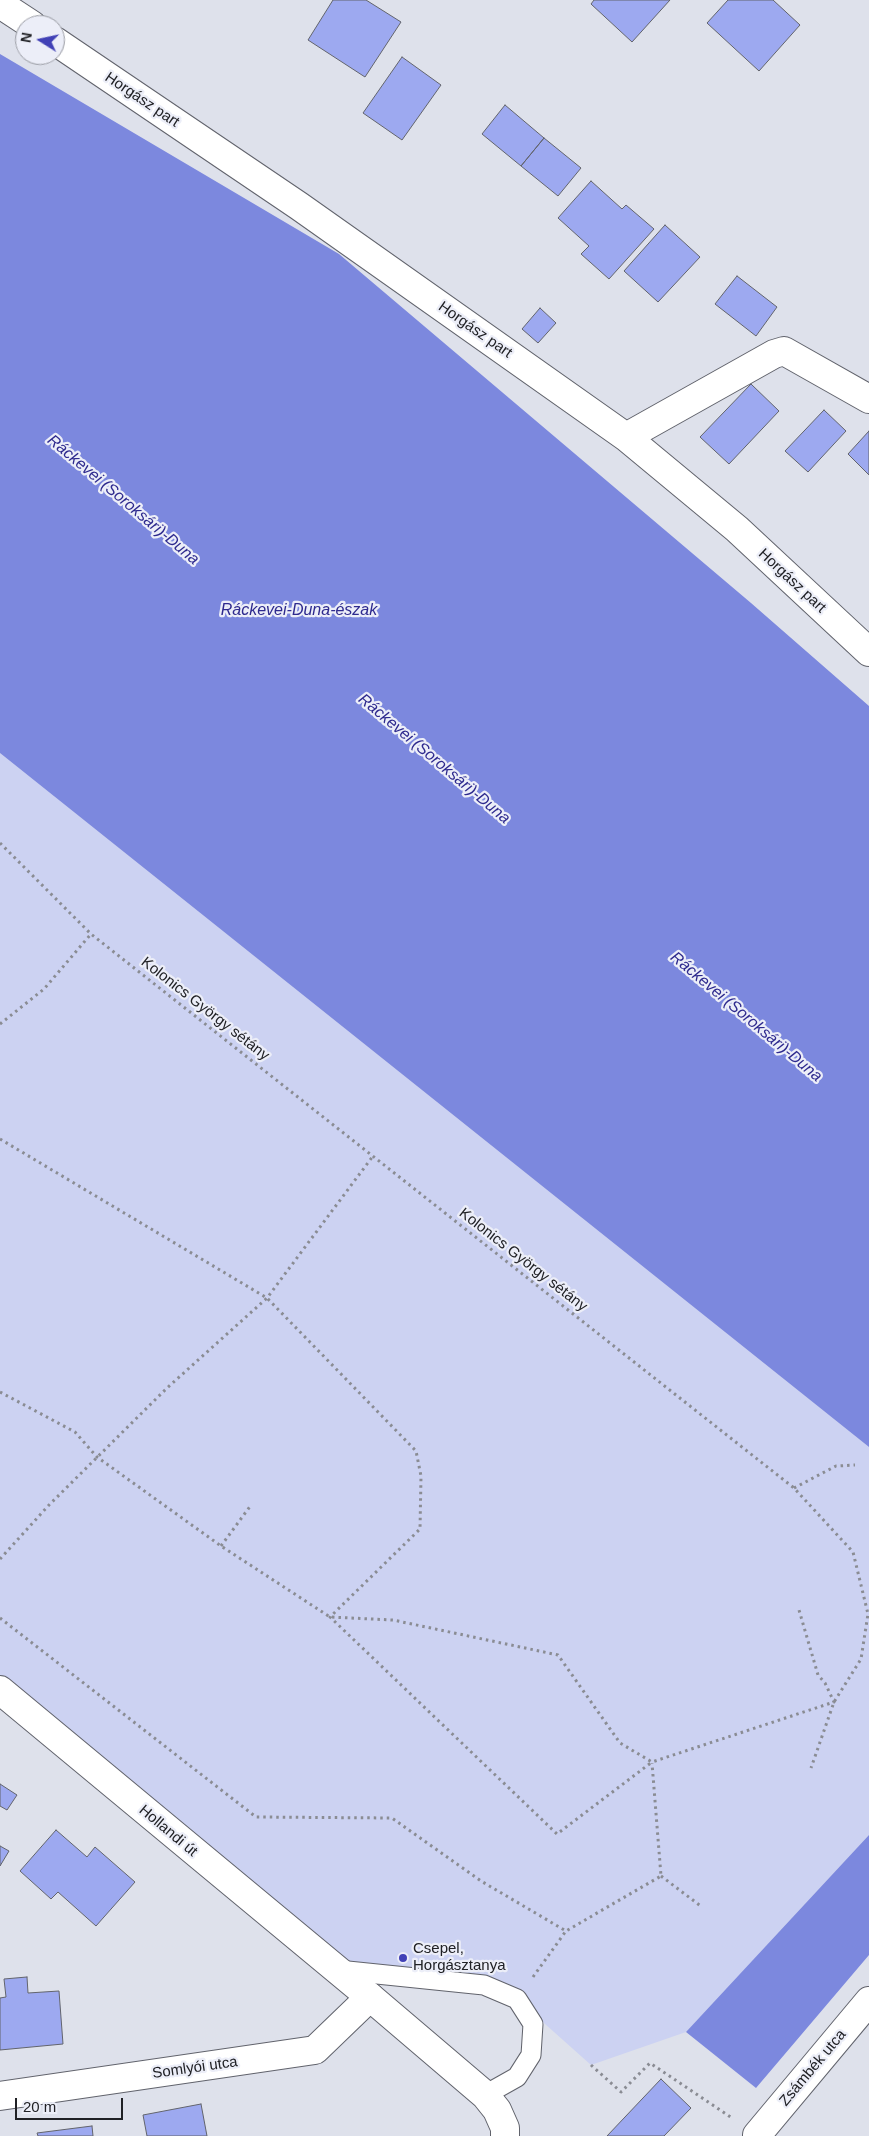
<!DOCTYPE html>
<meta charset="utf-8">
<style>
body{margin:0}
#map{position:relative;width:869px;height:2136px;overflow:hidden;background:#dee1eb;font-family:Arial,sans-serif}
canvas{display:block}
.north{position:absolute;left:15px;top:15px;width:50px;height:50px;box-sizing:border-box;background:#eceef8;border:1px solid #9a9ca4;border-radius:50%;rotate:280deg;font-size:14px;font-weight:700;line-height:20px;text-align:center;color:#202125}
.north::after{content:'';display:block;margin:auto;width:18px;height:22px;background:#4141b6;clip-path:polygon(50% 0,100% 100%,50% 72%,0 100%)}
.scale{position:absolute;left:15px;top:2098px;width:108px;height:22px;box-sizing:border-box;border:2px solid #202125;border-top:0;padding-left:6px;font-size:15px;line-height:18px;white-space:nowrap;color:#202125;-webkit-text-stroke:4px #eceef8;paint-order:stroke}
</style>
<div id="map">
<canvas width="869" height="2136"></canvas>
<div class="north">N</div>
<div class="scale">20 m</div>
</div>
<script>
const ctx = document.querySelector('canvas').getContext('2d');
ctx.lineJoin = 'round';
function fill(path, color) {
  ctx.fillStyle = color;
  ctx.fill(path, 'evenodd');
}
function shape(rows) {
  const path = new Path2D();
  for (const r of rows) {
    path.moveTo(r[0], r[1]);
    for (let i = 2; i < r.length; i += 2) path.lineTo(r[i], r[i + 1]);
  }
  return path;
}
function trace(path, color, width, dash) {
  ctx.strokeStyle = color;
  ctx.lineWidth = width;
  ctx.lineCap = dash ? 'butt' : 'round';
  ctx.setLineDash(dash || []);
  ctx.stroke(path);
}
function drawText(font, color, halo, rows, align = 'center') {
  ctx.font = font + ' Arial,sans-serif';
  ctx.lineWidth = 4.5;
  ctx.setLineDash([]);
  ctx.textBaseline = 'middle';
  ctx.strokeStyle = halo;
  ctx.fillStyle = color;
  for (const [text, x, y, turn = 0] of rows) {
    ctx.save();
    ctx.translate(x, y);
    ctx.rotate((+turn || 0) * Math.PI / 180);
    ctx.textAlign = isNaN(turn) ? turn : align;
    if (halo) ctx.strokeText(text, 0, 0);
    ctx.fillText(text, 0, 0);
    ctx.restore();
  }
}
const green = shape([
 [0,753,869,1447,869,1835,686,2032,591,2065,517,1999,337,1970,0,1690]
]);
const water = shape([
 [0,54,339,254,751,603,869,706,869,1447,0,753],
 [869,1835,869,1955,756,2088,686,2032]
]);
const building = shape([
 [333,0,366,0,401,22,365,77,308,40,333,0],
 [594,0,670,0,632,42,591,4,594,0],
 [728,0,773,0,800,25,759,71,707,23,728,0],
 [402,57,441,85,402,140,363,113,402,57],
 [505,105,544,138,521,166,482,134,505,105],
 [544,138,581,168,558,196,521,166,544,138],
 [591,181,622,209,626,205,654,229,609,279,581,254,589,246,558,218,591,181],
 [665,225,700,257,658,302,624,271,665,225],
 [737,276,777,307,756,336,715,304,737,276],
 [540,308,556,323,538,343,522,329,540,308],
 [751,384,779,411,729,464,700,437,751,384],
 [824,410,846,431,808,472,785,451,824,410],
 [869,431,869,475,848,454,869,431],
 [0,1784,17,1795,7,1810,0,1806,0,1784],
 [56,1830,87,1857,95,1847,135,1882,96,1926,58,1892,51,1899,20,1871,56,1830],
 [0,1846,9,1851,0,1866,0,1846],
 [27,1977,28,1993,59,1991,63,2044,0,2050,0,1998,6,1997,4,1979,27,1977],
 [661,2079,691,2108,664,2136,607,2136,661,2079],
 [201,2104,207,2136,147,2136,143,2115,201,2104],
 [92,2126,93,2136,38,2136,37,2133,92,2126]
]);
const path = shape([
 [0,843,91,934,794,1488,853,1552,868,1614,861,1659,834,1702,811,1768],
 [0,1024,44,989,91,934],
 [0,1139,267,1298,416,1451,421,1476,420,1529,330,1617,557,1834,652,1762],
 [0,1392,75,1432,97,1457,221,1546,330,1617,393,1620,558,1655,620,1743,652,1762,834,1702,825,1683,818,1675,799,1610],
 [794,1488,836,1466,855,1465],
 [221,1546,251,1505],
 [0,1559,49,1505,167,1388,267,1298,373,1156],
 [0,1618,256,1817,392,1818,481,1881,566,1931,661,1876,652,1763],
 [661,1876,702,1907],
 [533,1977,566,1931],
 [591,2065,621,2092,650,2063,732,2118]
]);
const service = shape([
 [338,1970,484,1985,517,1999,533,2024,531,2055,517,2077,485,2095]
]);
const minor = shape([
 [0,4,32,25],
 [55,41,299,206,626,437,737,529,869,652],
 [626,437,774,354,784,351,869,399],
 [0,2096,315,2050,370,1997],
 [757,2135,869,2001]
]);
const tertiary = shape([
 [0,1690,370,1997,485,2095,497,2110,505,2128,505,2136]
]);
const markers = [
 [403,1958,5,"#4141b6"]
];
const streetNames = [
 ["Horgász part",142,100,34],
 ["Horgász part",475,330,35],
 ["Horgász part",792,581,43],
 ["Kolonics György sétány",205,1009,38],
 ["Kolonics György sétány",523,1260,38],
 ["Hollandi út",168,1831,40],
 ["Somlyói utca",195,2068,-8],
 ["Zsámbék utca",813,2068,-50]
];
const poiNames = [
 ["Csepel,",413,1949],
 ["Horgásztanya",413,1966]
];
const waterNames = [
 ["Ráckevei (Soroksári)-Duna",123,500,40],
 ["Ráckevei-Duna-észak",299,611],
 ["Ráckevei (Soroksári)-Duna",434,759,40],
 ["Ráckevei (Soroksári)-Duna",746,1017,40]
];
fill(green, '#ccd2f2');
fill(water, '#7c88de');
fill(building, '#9da9f0');
trace(building, '#62646c', 1);
trace(service, '#61636c', 21);
trace(minor, '#61636c', 30);
trace(tertiary, '#61636c', 30);
trace(path, '#8a8c93', 3, [2.5, 4]);
trace(service, '#fff', 19);
trace(minor, '#fff', 28);
trace(tertiary, '#fff', 28);
for (const [x, y, r, color] of markers) {
  const dot = new Path2D();
  dot.arc(x, y, r, 0, 2 * Math.PI);
  ctx.fillStyle = color;
  ctx.fill(dot);
  trace(dot, '#eceef8', 2);
}
drawText('15px', '#202125', '#eceef8', streetNames);
drawText('15px', '#202125', '#eceef8', poiNames, 'left');
drawText('italic 16px', '#2e2a8e', '#eceef8', waterNames);
</script>
